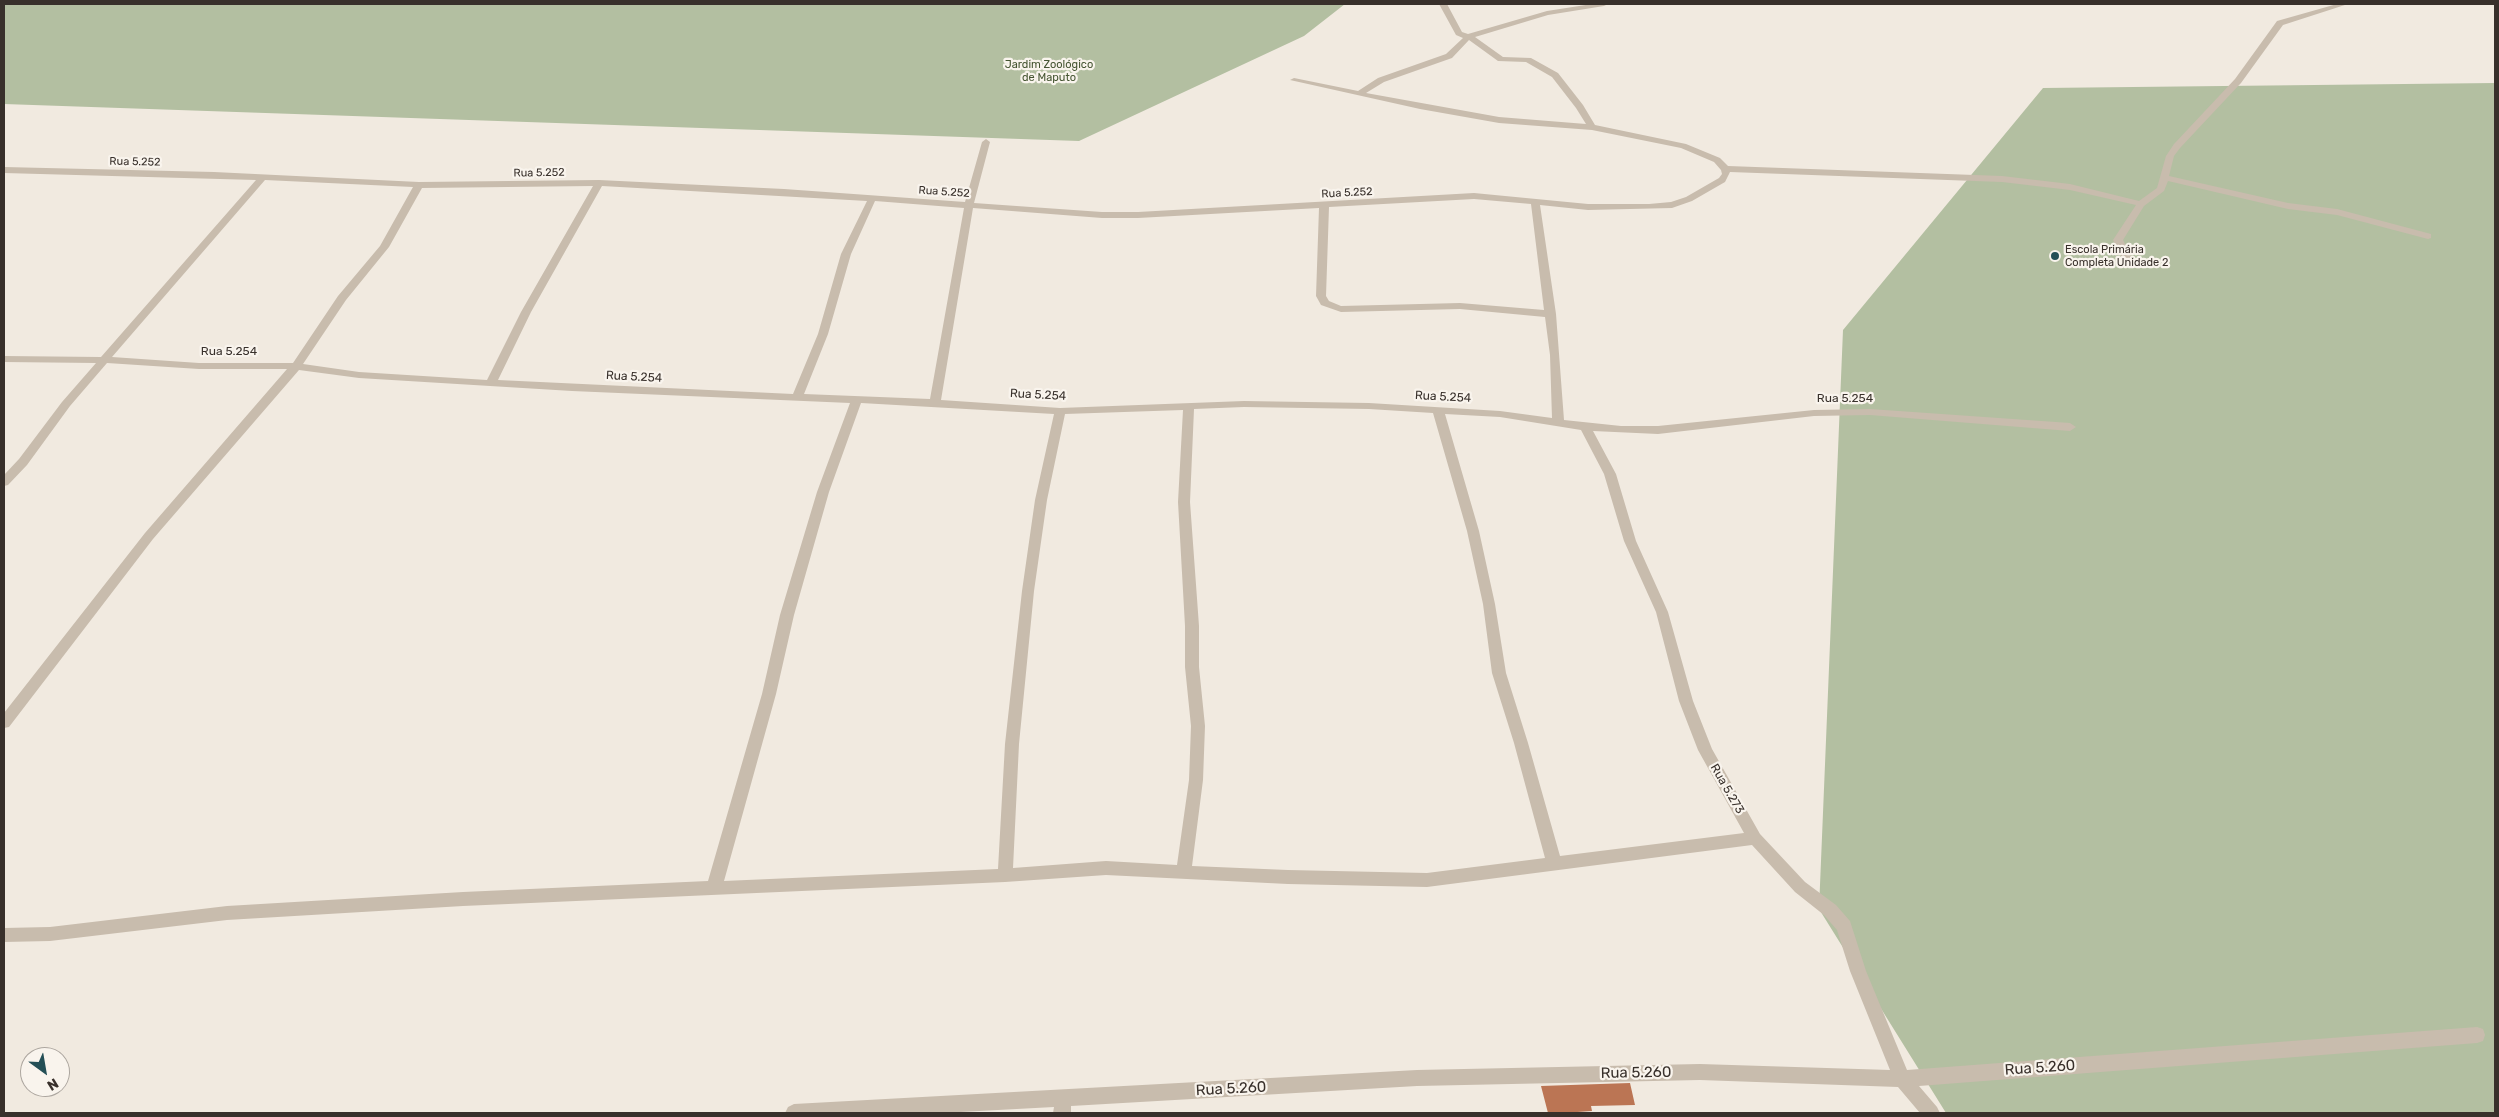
<!DOCTYPE html>
<meta charset="utf-8">
<style>
body{margin:0}
#map{position:relative;width:2499px;height:1117px;overflow:hidden;background:#f1eae0;font-family:Rubik,sans-serif}
canvas{display:block}
.frame{position:absolute;inset:0;border:5px solid #38302b;pointer-events:none}
.north{position:absolute;left:20px;top:1047px;width:50px;height:50px;box-sizing:border-box;background:#f9f4ed;border:1px solid #aca69f;border-radius:50%;rotate:148deg;font-size:14px;font-weight:700;line-height:20px;text-align:center;color:#38302b}
.north::after{content:'';display:block;margin:auto;width:18px;height:22px;background:#244f56;clip-path:polygon(50% 0,100% 100%,50% 72%,0 100%)}
</style>
<div id="map">
<canvas width="2499" height="1117"></canvas>
<div class="frame"></div>
<div class="north">N</div>
</div>
<script>
const c = document.querySelector('canvas').getContext('2d');
c.lineJoin = 'round';
function paint(path, color) { c.fillStyle = color; c.fill(path, 'evenodd'); }
const toPath = rows => new Path2D(rows.map(r => 'M' + r).join(''));
function trace(path, color, width, dash) { c.strokeStyle = color; c.lineWidth = width; c.lineCap = dash ? 'butt' : 'round'; c.setLineDash(dash || []); c.stroke(path); }
function drawText(font, color, halo, rows, align = 'center') {
  c.font = font + ' Rubik,sans-serif'; c.lineWidth = 4.5; c.setLineDash([]); c.textBaseline = 'middle'; c.strokeStyle = halo; c.fillStyle = color; for (const [text, x, y, turn = 0] of rows) {
    c.save(); c.translate(x, y); c.rotate((+turn || 0) * Math.PI / 180); c.textAlign = isNaN(turn) ? turn : align; if (halo) c.strokeText(text, 0, 0); c.fillText(text, 0, 0); c.restore();
  }
}
paint(toPath([
 [4,4,1345,4,1304,36,1079,141,4,104],
 [2495,83,2495,1113,1946,1113,1819,909,1843,330,2043,88]
]), '#b3bfa1');
paint(toPath([
 [1630,1083,1635,1105,1591,1106,1592,1111,1563,1113,1548,1113,1541,1086]
]), '#bb7554');
paint(toPath([
 [1439,4,1447,4,1462,32,1468,34,1547,11,1592,4,1608,4,1604,6,1548,15,1475,37,1503,57,1531,58,1558,73,1583,105,1595,125,1686,144,1720,158,1728,166,2002,176,2070,184,2139,201,2157,188,2166,156,2174,144,2235,79,2277,21,2337,4,2348,4,2283,25,2241,83,2180,148,2174,156,2169,176,2288,203,2337,209,2431,234,2431,238,2428,239,2337,215,2288,209,2168,181,2164,191,2144,206,2123,240,2134,262,2129,265,2124,262,2113,240,2136,205,2070,190,2002,182,1730,172,1725,182,1692,201,1672,208,1588,210,1540,205,1556,314,1564,420,1621,426,1658,426,1814,410,1870,409,2070,423,2076,427,2070,431,1870,415,1814,416,1658,434,1593,431,1616,474,1636,541,1668,612,1693,701,1712,749,1760,834,1805,882,1836,905,1850,921,1866,971,1907,1070,2477,1027,2483,1029,2485,1035,2483,1041,2477,1043,1919,1086,1937,1107,1940,1113,1920,1113,1898,1087,1700,1080,1417,1086,1071,1106,1071,1113,1053,1113,1054,1107,942,1113,785,1113,788,1107,794,1104,1417,1070,1700,1064,1890,1070,1850,971,1837,930,1824,915,1795,892,1752,845,1427,887,1288,884,1106,875,1005,882,463,906,227,920,50,941,4,942,4,928,50,927,227,906,463,892,708,881,762,694,780,615,817,492,850,403,572,391,359,378,299,370,153,539,9,727,4,728,4,713,145,533,287,369,199,369,107,363,70,406,27,465,8,485,4,486,4,475,19,459,62,402,96,363,4,362,4,356,101,357,256,180,4,173,4,167,214,172,419,182,599,180,784,189,965,202,982,142,986,139,990,142,974,203,1102,212,1138,212,1474,193,1588,204,1649,204,1671,202,1686,197,1719,178,1722,174,1721,170,1714,162,1681,148,1592,130,1499,123,1420,109,1290,80,1294,78,1358,91,1378,78,1446,54,1463,38,1456,35,1439,4],
 [1469,40,1498,61,1526,62,1552,77,1576,108,1586,124,1499,117,1366,93,1384,82,1452,58,1469,40],
 [265,180,413,187,380,246,338,296,293,363,199,363,112,357,265,180],
 [593,186,521,312,487,380,359,372,303,364,346,300,389,247,422,188,593,186],
 [602,186,867,201,841,254,818,334,793,394,498,380,531,312,602,186],
 [1474,199,1531,204,1544,310,1460,303,1341,306,1329,301,1326,296,1329,207,1474,199],
 [875,201,964,208,930,399,804,394,828,334,851,254,875,201],
 [973,208,1102,218,1138,218,1319,208,1316,296,1321,305,1341,312,1460,309,1545,317,1550,355,1552,418,1500,411,1369,403,1244,401,1060,408,941,400,973,208],
 [861,403,1054,414,1035,500,1022,591,1005,744,998,869,724,881,776,694,794,615,829,492,861,403],
 [1244,407,1369,409,1433,413,1467,531,1483,604,1492,673,1514,743,1545,858,1427,873,1288,870,1192,866,1203,780,1205,726,1199,667,1199,626,1190,502,1194,409,1244,407],
 [1183,410,1178,502,1185,626,1185,667,1191,726,1189,780,1177,865,1106,861,1013,868,1019,744,1034,591,1047,500,1065,414,1183,410],
 [1445,414,1500,417,1581,430,1604,474,1624,541,1656,612,1679,701,1698,750,1744,833,1560,856,1528,743,1506,673,1495,604,1479,531,1445,414]
]), '#c8bcad');
for (const [x, y, r, color] of [
 [2055,256,5,"#244f56"]
]) { const dot = new Path2D(); dot.arc(x, y, r, 0, 2 * Math.PI); c.fillStyle = color; c.fill(dot); trace(dot, '#f9f4ed', 2); }
drawText('11px', '#445431', '#f9f4ed', [
 ["Jardim Zoológico",1049,65],
 ["de Maputo",1049,78]
]);
drawText('11px', '#38302b', '#f9f4ed', [
 ["Rua 5.252",135,162,1],
 ["Rua 5.252",539,173,-1],
 ["Rua 5.252",944,192,4],
 ["Rua 5.252",1347,193,-3]
]);
drawText('11px', '#38302b', '#f9f4ed', [
 ["Escola Primária",2065,250],
 ["Completa Unidade 2",2065,263]
], 'left');
drawText('12px', '#38302b', '#f9f4ed', [
 ["Rua 5.254",229,352],
 ["Rua 5.254",634,377,3],
 ["Rua 5.254",1038,395,3],
 ["Rua 5.254",1443,397,3],
 ["Rua 5.254",1845,399],
 ["Rua 5.273",1727,789,60]
]);
drawText('15px', '#38302b', '#f9f4ed', [
 ["Rua 5.260",2040,1068,-4],
 ["Rua 5.260",1636,1073,-1],
 ["Rua 5.260",1231,1089,-3]
]);
</script>
